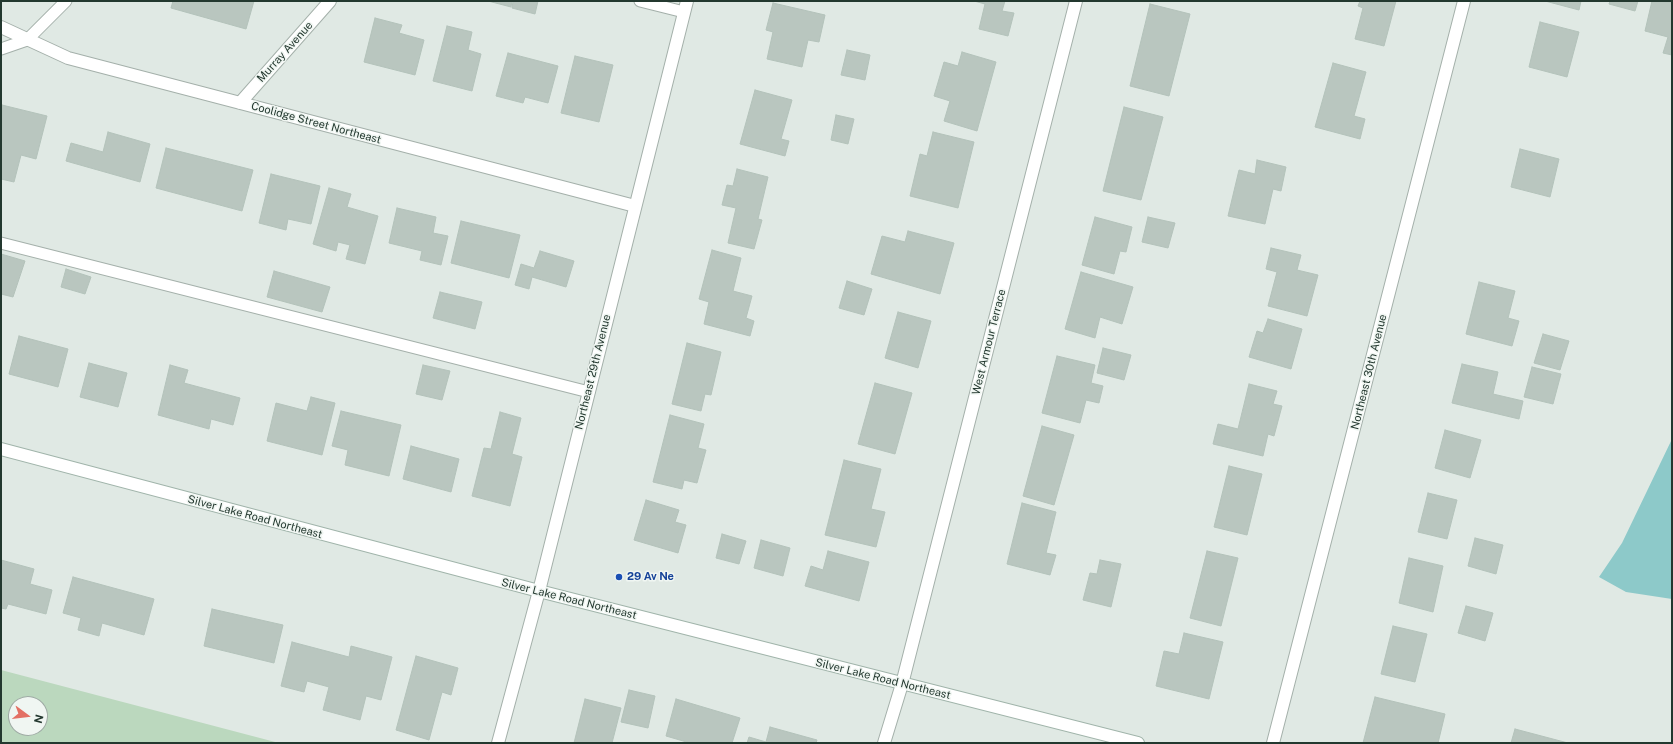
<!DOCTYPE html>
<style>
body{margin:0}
#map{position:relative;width:1673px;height:744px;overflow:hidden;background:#e0e9e4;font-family:"Public Sans",sans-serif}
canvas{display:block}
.frame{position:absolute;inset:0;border:2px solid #23382f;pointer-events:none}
.north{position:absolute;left:8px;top:696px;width:40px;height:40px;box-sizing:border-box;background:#f0f6f2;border:1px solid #9eaaa4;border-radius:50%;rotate:105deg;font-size:11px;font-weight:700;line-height:16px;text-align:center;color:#23382f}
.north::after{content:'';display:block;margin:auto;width:14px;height:18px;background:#e37064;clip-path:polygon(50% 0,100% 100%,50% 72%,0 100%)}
</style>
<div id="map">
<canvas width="1673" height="744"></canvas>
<div class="frame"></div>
<div class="north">N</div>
</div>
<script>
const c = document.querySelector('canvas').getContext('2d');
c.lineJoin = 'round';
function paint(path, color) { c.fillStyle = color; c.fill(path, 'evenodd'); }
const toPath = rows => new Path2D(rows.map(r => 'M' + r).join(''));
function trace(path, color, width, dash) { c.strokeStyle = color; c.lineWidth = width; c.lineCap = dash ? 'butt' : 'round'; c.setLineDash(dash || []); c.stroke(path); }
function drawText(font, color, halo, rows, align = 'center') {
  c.font = font + ' "Public Sans",sans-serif'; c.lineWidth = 3; c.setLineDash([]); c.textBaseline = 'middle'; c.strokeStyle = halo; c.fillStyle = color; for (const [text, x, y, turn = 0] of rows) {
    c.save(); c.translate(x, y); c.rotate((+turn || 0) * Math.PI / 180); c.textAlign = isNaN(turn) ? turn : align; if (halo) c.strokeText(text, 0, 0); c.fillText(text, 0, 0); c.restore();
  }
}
paint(toPath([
 [1,670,279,743,1,743],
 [16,704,40,704,40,728,16,728]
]), '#bbd8be');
paint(toPath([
 [1672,439,1672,599,1626,592,1599,577,1622,543]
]), '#8dc9c9');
const building = toPath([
 [173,1,254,1,246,29,171,8,173,1],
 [488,1,512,1,511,7,488,1],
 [513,1,538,1,535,14,512,8,513,1],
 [974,1,1005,1,1002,11,1014,13,1008,36,979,29,985,4,974,1],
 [1360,1,1396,1,1384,46,1355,39,1363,8,1358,6,1360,1],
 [1545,1,1581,1,1579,10,1545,1],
 [1610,1,1638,1,1635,11,1609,4,1610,1],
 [1652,1,1672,2,1672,55,1663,53,1668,37,1645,31,1652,1],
 [773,3,825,15,819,42,808,40,802,67,767,59,773,32,766,30,773,3],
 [1150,4,1190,14,1169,96,1130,86,1150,4],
 [375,18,402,25,399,33,424,40,415,75,364,62,375,18],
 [1540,22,1579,32,1567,77,1529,67,1540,22],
 [447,26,472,32,468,50,481,54,472,91,433,81,447,26],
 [847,50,870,55,865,80,841,75,847,50],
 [962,52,996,62,977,131,944,121,950,101,934,96,944,62,958,66,962,52],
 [508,53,558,66,548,103,525,97,523,103,496,96,508,53],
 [575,56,613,65,599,122,561,113,575,56],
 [1333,63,1366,72,1354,116,1365,119,1360,139,1315,127,1333,63],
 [755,90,792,100,781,139,789,141,785,156,740,144,755,90],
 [2,105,47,116,36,159,21,155,14,182,1,179,2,105],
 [1124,107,1163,117,1141,200,1103,191,1124,107],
 [836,115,854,119,848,144,831,140,836,115],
 [108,132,150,144,140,182,66,161,71,143,103,152,108,132],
 [933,132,974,142,958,208,910,196,920,154,927,156,933,132],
 [166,148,253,170,242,211,156,188,166,148],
 [1520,149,1559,159,1550,197,1511,187,1520,149],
 [1257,160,1286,167,1281,191,1273,189,1265,224,1228,216,1239,170,1255,174,1257,160],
 [737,169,768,177,758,219,762,220,754,249,728,243,736,208,722,205,727,185,733,186,737,169],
 [271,174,320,186,311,224,288,219,286,230,259,223,271,174],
 [329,188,351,194,347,207,378,216,365,264,346,259,350,245,338,242,336,251,313,244,329,188],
 [397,208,436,217,433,233,448,236,441,265,420,260,422,251,389,243,397,208],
 [1095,217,1132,227,1126,252,1120,251,1114,274,1082,265,1095,217],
 [1148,217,1175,223,1168,248,1142,242,1148,217],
 [461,221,520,235,509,278,451,263,461,221],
 [908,231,954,243,940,294,871,274,882,236,905,242,908,231],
 [1271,248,1301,255,1297,270,1318,275,1307,316,1268,306,1277,272,1266,269,1271,248],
 [712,250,741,258,733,291,752,296,746,318,754,321,750,336,704,324,709,302,699,299,712,250],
 [540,251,574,261,566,287,532,277,529,289,515,285,521,264,534,268,540,251],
 [1,254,25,261,13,297,1,294,1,254],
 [66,269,91,277,85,294,61,287,66,269],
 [274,271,330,287,322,312,267,297,274,271],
 [1081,272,1133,287,1122,324,1100,317,1095,338,1065,329,1081,272],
 [847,281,872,289,864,315,839,308,847,281],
 [1479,282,1515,291,1508,318,1519,321,1512,346,1466,334,1479,282],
 [440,292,482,302,475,329,433,318,440,292],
 [898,312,931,321,918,368,885,358,898,312],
 [1268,319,1302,329,1291,369,1249,357,1257,331,1263,333,1268,319],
 [1543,334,1569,341,1560,370,1534,363,1543,334],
 [19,336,68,349,58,387,9,374,19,336],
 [687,343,721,352,711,395,705,394,701,411,672,404,687,343],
 [1103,348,1131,355,1124,380,1097,373,1103,348],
 [1057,356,1095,365,1091,383,1103,386,1099,403,1086,400,1080,423,1042,413,1057,356],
 [89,363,127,373,118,407,80,397,89,363],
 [1462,364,1498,372,1493,394,1523,401,1519,419,1452,403,1462,364],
 [170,365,188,370,184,383,240,398,233,425,211,419,209,429,158,415,170,365],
 [423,365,450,371,442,400,416,394,423,365],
 [1532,367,1561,374,1553,404,1524,397,1532,367],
 [875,383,912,393,895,454,858,444,875,383],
 [1249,384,1277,391,1273,404,1282,406,1274,436,1268,434,1263,456,1213,444,1218,424,1238,429,1249,384],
 [311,397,335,403,322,455,267,441,276,403,307,411,311,397],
 [341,411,401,425,389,476,345,465,348,450,332,446,341,411],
 [500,412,521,418,512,454,522,457,510,506,472,496,484,448,491,449,500,412],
 [670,415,704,424,698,448,706,450,697,483,684,480,682,489,653,482,670,415],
 [1042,426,1074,435,1054,505,1023,496,1042,426],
 [1445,430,1481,440,1470,478,1435,468,1445,430],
 [411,446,459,459,451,492,403,479,411,446],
 [844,460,881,469,871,509,885,512,876,547,825,535,844,460],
 [1229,466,1262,474,1247,535,1214,527,1229,466],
 [1428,493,1457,500,1447,539,1418,532,1428,493],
 [646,500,679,510,675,522,686,525,678,553,634,540,646,500],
 [1022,503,1056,512,1046,553,1056,555,1050,575,1007,564,1022,503],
 [722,534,746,541,739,564,716,558,722,534],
 [1475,538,1503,545,1496,574,1468,566,1475,538],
 [761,540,790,548,783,576,754,568,761,540],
 [828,551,869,562,859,601,805,586,811,566,823,570,828,551],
 [1207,551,1238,558,1221,626,1190,618,1207,551],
 [1409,558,1443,566,1433,612,1399,603,1409,558],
 [1,560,34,569,30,584,52,590,46,614,8,604,6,609,1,608,1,560],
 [1100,560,1121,564,1111,607,1083,600,1090,573,1097,574,1100,560],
 [73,577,154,599,144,635,102,623,99,636,78,630,81,618,63,613,73,577],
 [1466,606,1493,613,1485,641,1458,633,1466,606],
 [212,609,283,625,274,663,204,646,212,609],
 [1393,626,1427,634,1415,682,1381,674,1393,626],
 [1184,633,1223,642,1209,699,1156,686,1164,651,1179,654,1184,633],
 [292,642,349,657,351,646,392,657,381,700,366,696,360,720,323,710,329,687,307,681,304,692,281,686,292,642],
 [416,656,458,668,451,695,442,692,429,740,396,730,416,656],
 [629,690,655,696,648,728,621,722,629,690],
 [1375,697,1445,714,1438,743,1363,743,1375,697],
 [585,699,621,708,612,743,574,743,585,699],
 [676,699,740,718,732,743,690,743,666,736,676,699],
 [770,727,817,740,816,743,747,743,749,737,766,742,770,727],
 [1515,729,1568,743,1511,743,1515,729]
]);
paint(building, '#b9c6bf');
trace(building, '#b3c2ba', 1);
const service = toPath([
 [640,1,684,12],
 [1,49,27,40,66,1],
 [1,243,589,392]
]);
const minor = toPath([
 [1,27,68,58,635,206],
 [240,103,330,1],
 [884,743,902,684,1076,1],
 [1273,743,1464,1]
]);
const tertiary = toPath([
 [498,743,539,591,687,1]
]);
const secondary = toPath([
 [1,449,539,591,1138,743]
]);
trace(service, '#a4b0aa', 13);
trace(minor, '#a4b0aa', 14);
trace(tertiary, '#a4b0aa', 14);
trace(secondary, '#a0b4aa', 14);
trace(service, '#fff', 11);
trace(minor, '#fff', 12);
trace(tertiary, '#fff', 12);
trace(secondary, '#fff', 12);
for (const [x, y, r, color] of [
 [619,577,4,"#1a4fb4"]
]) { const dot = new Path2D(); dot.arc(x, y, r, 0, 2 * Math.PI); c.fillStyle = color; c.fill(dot); trace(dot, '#f0f6f2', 1.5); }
drawText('11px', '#23382f', '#f0f6f2', [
 ["Murray Avenue",285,52,-48],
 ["Coolidge Street Northeast",316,123,15],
 ["West Armour Terrace",989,342,-76],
 ["Northeast 29th Avenue",593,372,-76],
 ["Northeast 30th Avenue",1369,372,-76],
 ["Silver Lake Road Northeast",255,517,15],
 ["Silver Lake Road Northeast",569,599,14],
 ["Silver Lake Road Northeast",883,679,14]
]);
drawText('bold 11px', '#164399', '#f0f6f2', [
 ["29 Av Ne",627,577]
], 'left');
</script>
